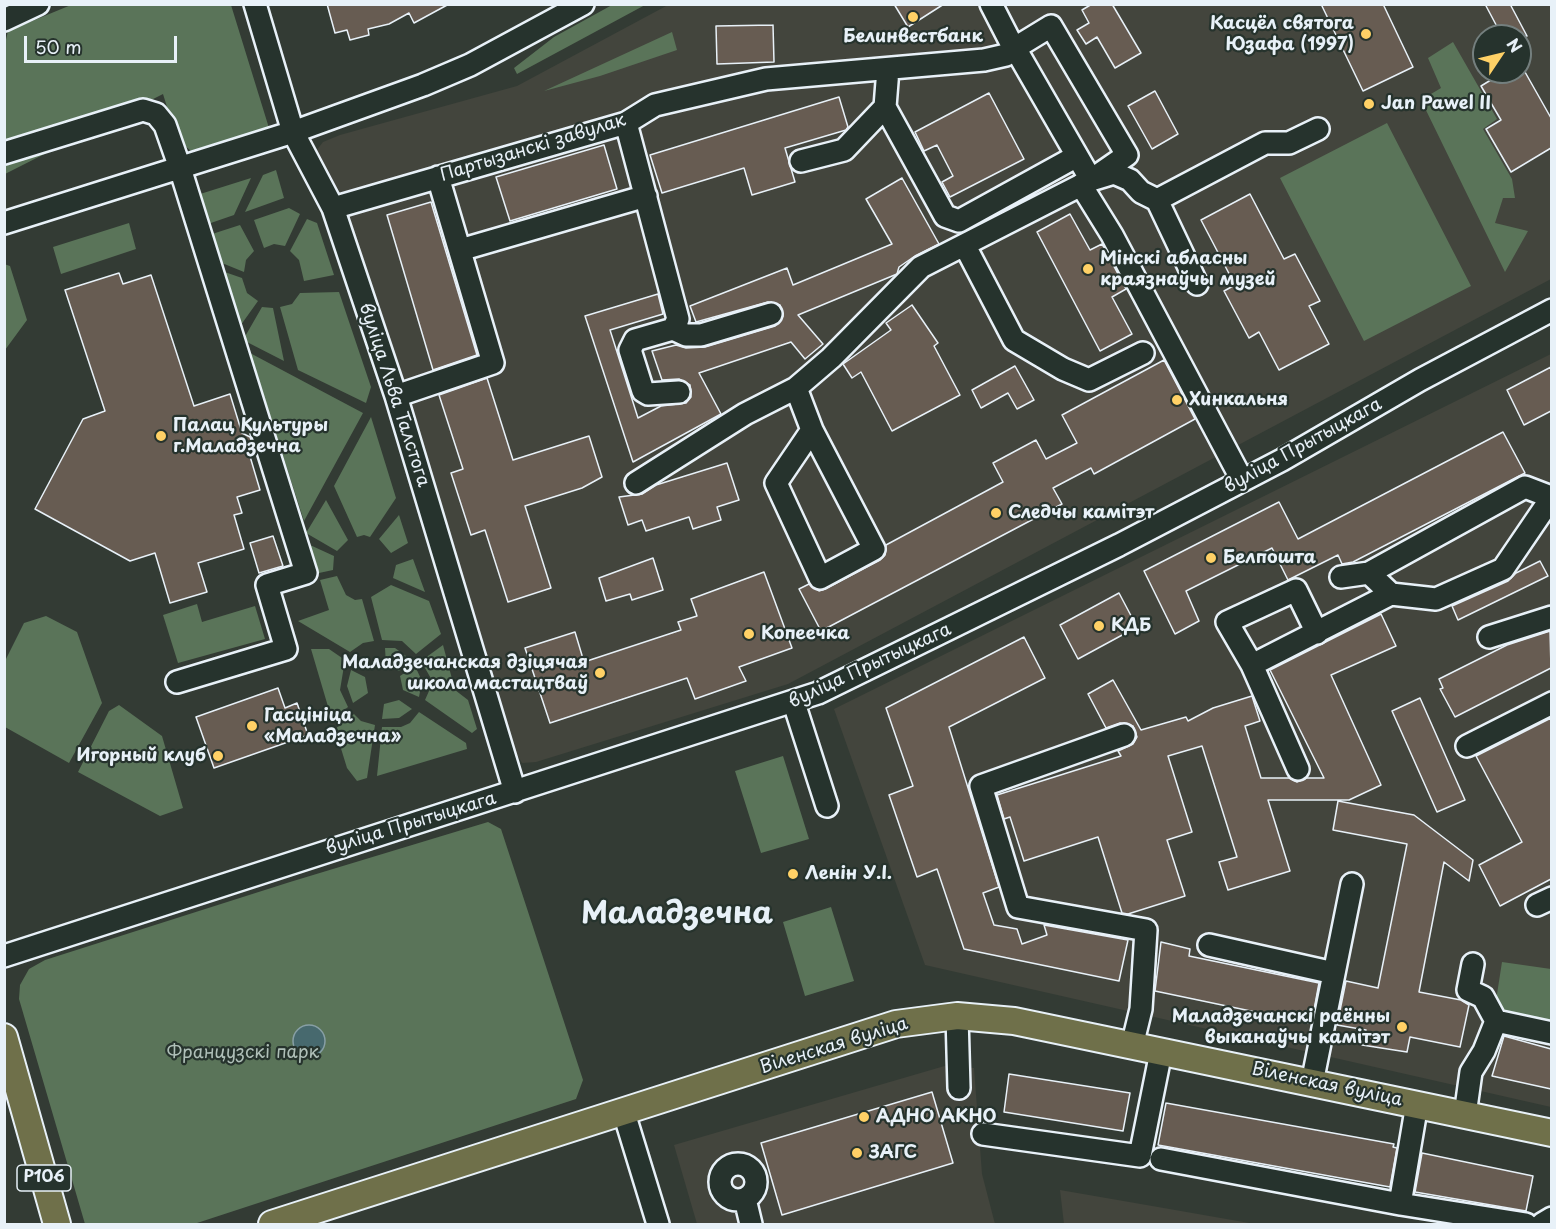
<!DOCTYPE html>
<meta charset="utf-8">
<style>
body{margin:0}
#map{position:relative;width:1556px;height:1229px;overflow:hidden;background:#333b34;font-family:"Playpen Sans",sans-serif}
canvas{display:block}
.frame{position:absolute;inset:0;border:6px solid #e8f1f8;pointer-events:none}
.north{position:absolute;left:1472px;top:24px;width:60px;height:60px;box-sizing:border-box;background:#26332d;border:2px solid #747f7e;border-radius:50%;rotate:55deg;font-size:16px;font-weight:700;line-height:24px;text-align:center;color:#e8f1f8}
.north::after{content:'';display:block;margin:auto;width:21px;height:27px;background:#ffd166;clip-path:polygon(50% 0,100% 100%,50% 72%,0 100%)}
.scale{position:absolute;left:24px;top:36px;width:153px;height:27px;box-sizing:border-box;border:3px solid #e8f1f8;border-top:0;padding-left:8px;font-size:18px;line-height:21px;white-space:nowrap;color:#e8f1f8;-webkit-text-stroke:4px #26332d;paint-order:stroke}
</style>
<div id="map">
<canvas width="1556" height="1229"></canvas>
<div class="frame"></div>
<div class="north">N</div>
<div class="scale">50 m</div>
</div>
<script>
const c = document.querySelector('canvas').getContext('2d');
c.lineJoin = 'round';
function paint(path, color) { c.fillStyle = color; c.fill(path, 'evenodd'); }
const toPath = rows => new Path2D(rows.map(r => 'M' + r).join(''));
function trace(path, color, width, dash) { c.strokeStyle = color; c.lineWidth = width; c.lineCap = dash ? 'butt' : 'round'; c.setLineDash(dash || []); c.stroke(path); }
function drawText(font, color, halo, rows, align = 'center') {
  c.font = font + ' "Playpen Sans",sans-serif'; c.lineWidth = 4.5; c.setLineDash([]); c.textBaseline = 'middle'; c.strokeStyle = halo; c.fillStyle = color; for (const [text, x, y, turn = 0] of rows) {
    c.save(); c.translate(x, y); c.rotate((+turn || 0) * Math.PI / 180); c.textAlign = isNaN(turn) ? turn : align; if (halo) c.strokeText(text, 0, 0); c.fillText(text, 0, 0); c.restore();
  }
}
paint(toPath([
 [668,5,1551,5,1551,279,788,684,536,762,522,763,515,751,351,228,336,198,318,173,316,151,323,142,340,135,517,86],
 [1484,36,1520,36,1520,72,1484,72],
 [1551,354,1551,1107,925,965,834,709],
 [948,1065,974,1068,982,1174,995,1224,697,1224,674,1145],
 [1060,1190,1158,1207,1255,1224,1064,1224]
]), '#43453d');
paint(toPath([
 [71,5,231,5,269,128,191,151,177,139,163,94,5,174,4,48,8,31],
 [612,5,645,5,517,74,514,68,554,37],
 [672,32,677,50,600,76,544,91],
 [1453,42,1497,119,1483,129,1512,179,1515,198,1503,198,1495,223,1528,231,1505,272,1421,100,1441,88,1428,58],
 [1387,123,1471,286,1364,341,1280,178],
 [276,170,284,198,245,212,263,175],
 [251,178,234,215,205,225,197,195],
 [289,208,300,214,285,246,274,244,264,248,254,220],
 [307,219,317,223,334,275,304,281,299,260,290,251],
 [129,223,136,249,61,274,53,247],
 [240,225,254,251,246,260,244,272,217,261,209,235],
 [4,264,10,266,27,320,5,350],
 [219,270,242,278,247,293,258,301,238,329],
 [339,292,371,387,366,403,298,370,280,307,292,304,300,293],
 [262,307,273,308,284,361,243,340],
 [250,353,363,413,304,521],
 [371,417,396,498,370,537,364,535,357,537,334,486],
 [326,500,348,540,337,551,306,533],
 [399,515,408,543,391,553,379,539],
 [310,545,334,556,333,570,319,573],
 [413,559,425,592,393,578,396,565],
 [337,576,346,595,355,600,362,599,374,641,363,643,350,652,298,621,329,610,320,580],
 [391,585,429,601,441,634,416,654,402,641,382,640,371,597],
 [197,604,202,622,255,606,265,639,178,663,163,615],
 [46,616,77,632,102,703,69,763,5,727,5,661,24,623],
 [443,645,455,690,468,700,477,729,472,733,425,700,433,682,421,661],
 [385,648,395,648,410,659,399,671,386,665],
 [311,649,329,649,345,660,340,690,348,707,332,720],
 [415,666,422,681,419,697,403,690,400,676],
 [351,670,365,677,368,693,353,703,347,686],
 [399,700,412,709,399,718,382,719,384,704],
 [119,705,162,736,183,808,160,816,78,772,109,711],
 [419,712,466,743,467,749,377,776,382,727,401,727,410,723],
 [354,714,361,721,375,725,367,778,357,781,347,768,335,729],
 [783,756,809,839,761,853,735,771],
 [488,822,501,829,583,1080,576,1099,194,1224,85,1224,19,999,20,985,29,969,45,960,290,882],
 [831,907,854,981,805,996,783,922],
 [1502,962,1551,969,1551,1024,1500,1015,1495,1007]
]), '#5a7459');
const water = toPath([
 '293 1041a16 16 0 1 1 32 0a16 16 0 1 1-32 0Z'
]);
paint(water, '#47696e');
trace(water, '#879fa5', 1.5);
const building = toPath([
 [327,4,449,4,414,23,409,13,389,24,368,29,369,35,350,40,347,30,335,33,327,4],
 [894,4,944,4,908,27,894,4],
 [1092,4,1112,4,1141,53,1115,68,1097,37,1086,44,1077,30,1089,23,1082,10,1092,4],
 [1321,4,1383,4,1413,67,1363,91,1321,4],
 [1485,4,1510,4,1527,36,1502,36,1485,4],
 [773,25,774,62,717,64,716,26,773,25],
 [1504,72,1525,72,1551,118,1551,148,1511,172,1486,129,1501,120,1481,86,1504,72],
 [1155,91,1178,134,1152,149,1128,106,1155,91],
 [989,93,1024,159,950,197,942,182,953,176,937,145,924,151,915,132,989,93],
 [839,97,848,127,846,130,785,148,795,182,752,195,744,168,662,193,650,155,839,97],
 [604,145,617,189,510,221,496,177,604,145],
 [902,178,939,244,915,256,899,267,897,274,798,315,823,344,805,359,791,342,699,373,721,414,633,462,585,316,658,294,663,314,610,330,638,418,661,406,686,403,691,397,690,385,679,379,662,380,652,351,676,345,686,348,705,347,775,326,783,316,780,305,768,302,696,322,690,306,787,268,793,285,892,244,866,199,902,178],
 [1250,194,1284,259,1295,254,1320,301,1309,306,1329,344,1279,370,1259,332,1249,338,1224,291,1235,285,1201,220,1250,194],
 [431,202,477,355,433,370,387,215,431,202],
 [1070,214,1090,250,1102,244,1126,289,1112,297,1132,334,1100,351,1037,232,1070,214],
 [119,273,123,284,151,275,194,406,230,394,242,433,250,437,253,445,249,453,260,490,237,497,242,513,234,515,244,549,198,563,207,592,170,603,155,553,130,561,35,509,83,419,105,411,65,290,119,273],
 [912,305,938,343,934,346,960,395,892,431,861,372,852,378,843,364,891,330,886,323,912,305],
 [1164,360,1195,419,1094,474,1091,468,1053,488,1062,504,821,631,799,589,809,584,819,591,825,589,880,560,885,555,886,545,1003,482,993,463,1036,440,1046,459,1077,443,1062,415,1164,360],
 [1015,366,1034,400,1017,409,1008,393,981,408,972,390,1015,366],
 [1551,367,1551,411,1524,425,1507,390,1551,367],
 [487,378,513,460,589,436,602,477,582,488,525,506,551,588,508,602,485,530,471,535,451,473,463,469,439,395,487,378],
 [1503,432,1525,473,1353,562,1342,564,1338,555,1288,580,1272,548,1186,591,1199,621,1175,634,1144,571,1279,502,1298,539,1503,432],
 [727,463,739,500,717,507,721,520,693,529,689,517,646,531,642,520,628,525,619,497,642,494,656,485,727,463],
 [273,536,283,566,259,573,250,543,273,536],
 [653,558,663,590,632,600,630,594,606,601,599,578,653,558],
 [1540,561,1548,576,1458,620,1452,606,1508,581,1516,573,1540,561],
 [764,572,792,648,739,667,746,681,695,699,687,678,550,723,525,648,575,632,584,662,681,630,678,622,697,616,691,599,764,572],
 [1119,593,1137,627,1078,659,1060,625,1119,593],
 [1381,614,1396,646,1331,675,1381,785,1349,800,1268,800,1290,871,1228,890,1219,862,1237,857,1202,746,1168,756,1192,832,1167,840,1185,896,1128,914,1122,913,1098,837,1024,861,1010,817,1004,819,997,795,1121,756,1118,751,1133,744,1137,737,1133,726,1120,723,1106,728,1088,694,1113,680,1141,730,1186,717,1188,721,1213,708,1252,696,1260,721,1245,726,1261,778,1289,778,1297,782,1306,778,1324,778,1270,670,1381,614],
 [1550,631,1551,668,1455,717,1440,689,1443,688,1439,679,1507,645,1550,631],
 [1024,637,1045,678,949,727,999,887,983,893,994,925,1017,929,1022,944,1047,935,1044,925,1128,940,1119,981,964,949,937,869,917,877,889,795,913,786,886,708,1024,637],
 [278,688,285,708,297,703,308,735,214,768,196,717,278,688],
 [1420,698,1465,800,1437,812,1392,711,1420,698],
 [1551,718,1551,879,1500,906,1479,865,1522,842,1476,756,1551,718],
 [1338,801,1414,815,1473,860,1469,881,1444,862,1419,992,1461,1000,1469,1005,1460,1047,1410,1037,1407,1052,1362,1045,1366,1030,1337,1025,1346,981,1378,988,1407,844,1333,830,1338,801],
 [1161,942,1190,949,1189,956,1319,983,1312,1021,1308,1023,1155,991,1161,942],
 [1504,1036,1551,1049,1551,1089,1492,1076,1504,1036],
 [1009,1074,1130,1093,1123,1131,1004,1112,1009,1074],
 [932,1092,953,1163,782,1215,761,1143,932,1092],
 [1166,1103,1394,1144,1393,1147,1397,1148,1390,1187,1158,1145,1166,1103],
 [1422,1153,1533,1176,1526,1211,1415,1192,1422,1153]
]);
paint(building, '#675c52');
trace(building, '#e8f1f8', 1.5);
const minor = toPath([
 [255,4,293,132,333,208,396,396,515,792],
 [4,20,38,4],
 [885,107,945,216,959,221,1077,156],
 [626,123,678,319,673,329,635,340,630,350,643,391,648,394,679,392],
 [4,153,143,110,156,114,165,125,180,168,306,573,267,585,286,649,177,682],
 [801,161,844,150,885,107,888,69],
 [1081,185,1112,235,1242,480],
 [1157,200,1197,284],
 [333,208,626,123,655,105,766,79,984,60,1006,55,1015,48,1051,26,1127,155,1091,180,1015,48,1010,41,991,4],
 [4,223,293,132,423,85,470,65,583,4],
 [965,246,1014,340,1063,369,1089,380,1143,353],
 [460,250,646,196],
 [673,329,686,335,701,335,771,314],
 [396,396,493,363,438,177],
 [812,430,776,483,820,578,874,549,812,430,796,388,831,358,921,267,1091,180,1114,173,1130,180,1141,192,1157,200,1265,143,1289,143,1318,129],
 [636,483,745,414,796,388],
 [1369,573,1391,594,1436,599,1503,569,1552,497],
 [1341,577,1369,573,1525,487,1551,497],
 [1489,637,1552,617],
 [1252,665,1227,622,1296,590,1317,633],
 [794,703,827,806],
 [1124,735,981,786,1018,907,1146,930,1141,1009,1132,1046],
 [1467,746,1552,703],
 [1298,769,1252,665,1391,594],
 [1537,905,1552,898],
 [1209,945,1334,973],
 [4,956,818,693,1119,545,1282,460,1420,380,1552,310],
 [1473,964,1468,990,1483,997,1496,1021],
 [957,1016,959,1088],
 [1312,1083,1352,884],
 [624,1113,658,1224],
 [1465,1115,1471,1072,1484,1051,1496,1021,1552,1033],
 [983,1134,1140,1156,1161,1052],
 [1161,1159,1400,1204,1417,1104],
 '720 1182a18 18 0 1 1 36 0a18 18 0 1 1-36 0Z',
 [745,1199,751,1224],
 [1400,1204,1526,1224],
 [1542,1224,1552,1218]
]);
const major = toPath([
 [4,1037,57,1224],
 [272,1224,896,1024,957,1016,1014,1021,1552,1133]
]);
trace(minor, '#e8f1f8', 26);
trace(major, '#e8f1f8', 30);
trace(minor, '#26332d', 21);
trace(major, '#6f704a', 26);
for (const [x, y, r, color] of [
 [913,17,6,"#ffd166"],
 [1366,34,6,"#ffd166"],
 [1369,104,6,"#ffd166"],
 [1088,269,6,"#ffd166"],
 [1177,400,6,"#ffd166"],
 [161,436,6,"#ffd166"],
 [996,513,6,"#ffd166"],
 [1211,558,6,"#ffd166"],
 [1099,626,6,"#ffd166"],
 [749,634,6,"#ffd166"],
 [600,673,6,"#ffd166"],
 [252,726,6,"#ffd166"],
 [218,756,6,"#ffd166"],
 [793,874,6,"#ffd166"],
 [1402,1027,6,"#ffd166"],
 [864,1117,6,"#ffd166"],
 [857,1153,6,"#ffd166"]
]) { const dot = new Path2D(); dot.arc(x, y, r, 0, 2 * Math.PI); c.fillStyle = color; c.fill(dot); trace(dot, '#26332d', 2); }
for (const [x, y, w] of [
 [44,1178,54]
]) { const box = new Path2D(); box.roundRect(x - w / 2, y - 13, w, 26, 4.5); c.fillStyle = '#26332d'; c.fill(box); trace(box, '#e8f1f8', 1.5); }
drawText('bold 16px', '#e8f1f8', null, [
 ["Р106",44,1178]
]);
drawText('bold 18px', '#e8f1f8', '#26332d', [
 ["Касцёл святога",1354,24,"right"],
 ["Юзафа (1997)",1354,45,"right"],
 ["Белинвестбанк",913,37,"center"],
 ["Jan Pawel II",1381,104],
 ["Мінскі абласны",1100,259],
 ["краязнаўчы музей",1100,280],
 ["Хинкальня",1189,400],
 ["Палац Культуры",173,426],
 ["г.Маладзечна",173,447],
 ["Следчы камітэт",1008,513],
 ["Белпошта",1223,558],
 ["КДБ",1111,626],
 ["Копеечка",761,634],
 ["Маладзечанская дзіцячая",588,663,"right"],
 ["школа мастацтваў",588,684,"right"],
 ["Гасцініца",264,716],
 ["«Маладзечна»",264,737],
 ["Игорный клуб",206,756,"right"],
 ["Ленін У.І.",805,874],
 ["Маладзечанскі раённы",1390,1017,"right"],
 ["выканаўчы камітэт",1390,1038,"right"],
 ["АДНО АКНО",876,1117],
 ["ЗАГС",869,1153]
], 'left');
drawText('18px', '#e8f1f8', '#26332d', [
 ["Партызанскі завулак",533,148,-17],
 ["вуліца Льва Талстога",394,395,72],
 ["вуліца Прытыцкага",1303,446,-29],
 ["вуліца Прытыцкага",870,666,-25],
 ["вуліца Прытыцкага",411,824,-17],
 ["Віленская вуліца",834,1046,-17],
 ["Віленская вуліца",1327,1085,12]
]);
drawText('18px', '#afbfb8', '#26332d', [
 ["Французскі парк",243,1053]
]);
drawText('bold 30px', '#e8f1f8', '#26332d', [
 ["Маладзечна",677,915]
]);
</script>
